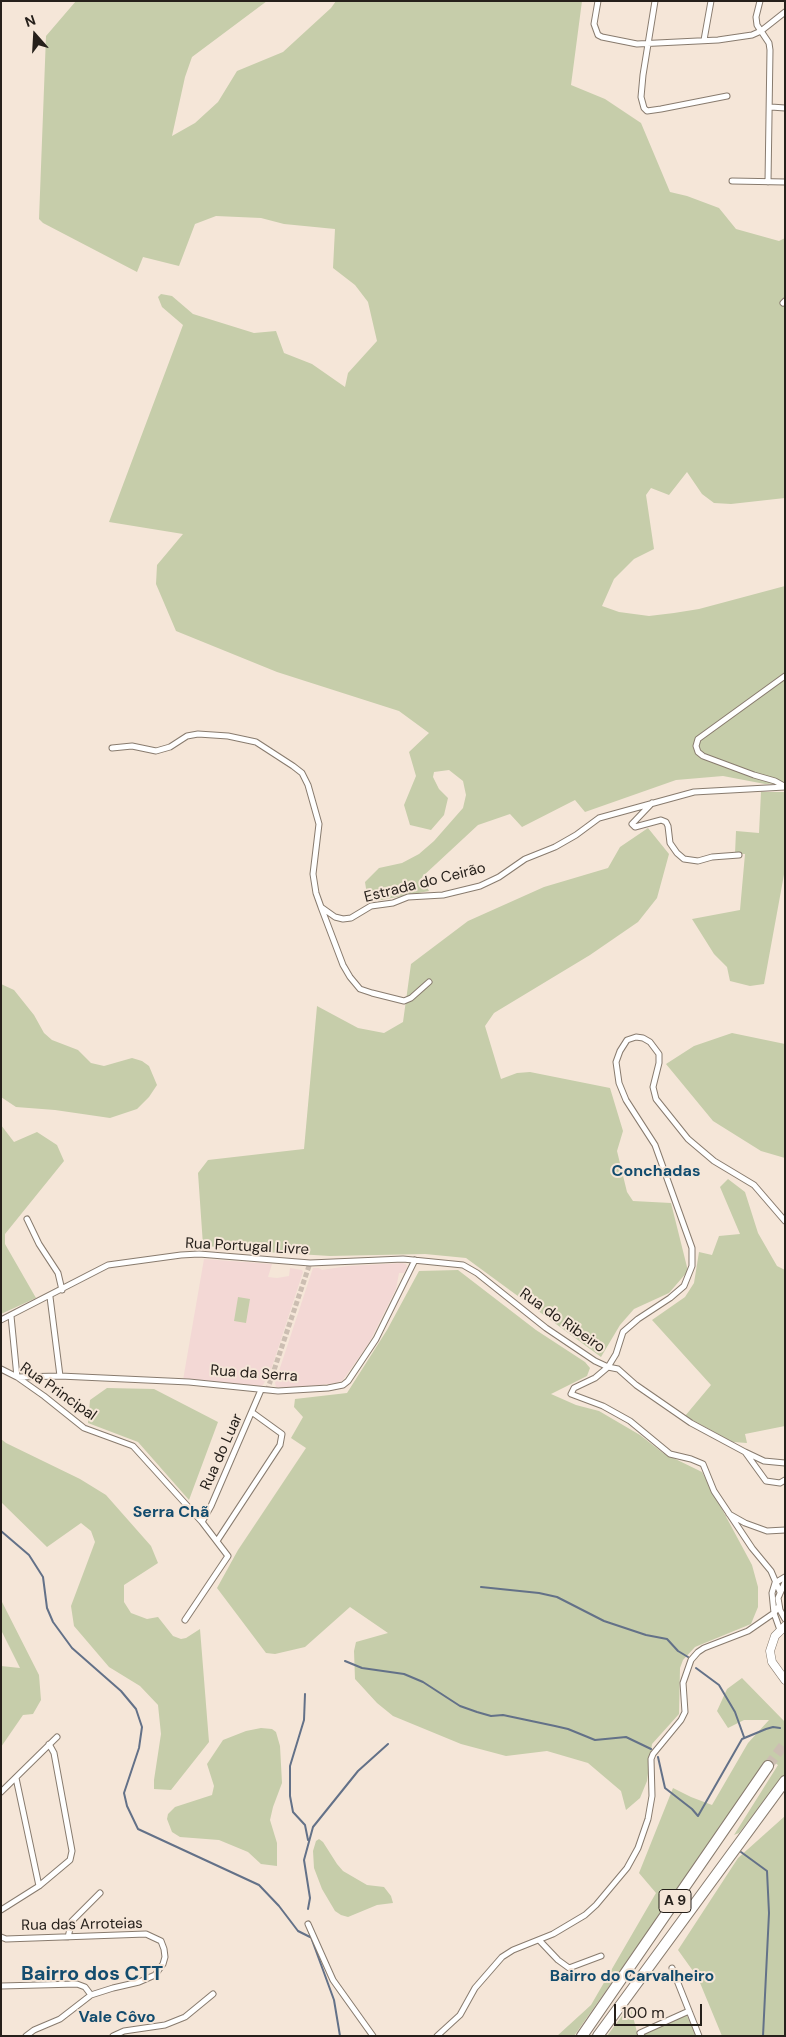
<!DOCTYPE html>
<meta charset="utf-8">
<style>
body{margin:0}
#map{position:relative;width:786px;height:2037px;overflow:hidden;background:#f5e6d8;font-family:"DM Sans",sans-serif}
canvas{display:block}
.frame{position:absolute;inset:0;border:2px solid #26201b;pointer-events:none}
.north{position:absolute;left:10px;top:10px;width:50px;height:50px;-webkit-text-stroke:4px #f5e6d8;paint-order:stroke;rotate:341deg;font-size:14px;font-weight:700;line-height:20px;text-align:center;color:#26201b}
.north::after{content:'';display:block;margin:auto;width:18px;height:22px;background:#26201b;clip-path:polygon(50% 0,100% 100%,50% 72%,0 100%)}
.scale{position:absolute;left:614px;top:2004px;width:88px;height:22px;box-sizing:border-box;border:2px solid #26201b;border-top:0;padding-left:6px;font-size:15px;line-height:18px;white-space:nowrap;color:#26201b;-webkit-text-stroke:4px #f5e6d8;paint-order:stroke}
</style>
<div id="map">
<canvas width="786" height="2037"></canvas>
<div class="frame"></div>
<div class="north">N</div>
<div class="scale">100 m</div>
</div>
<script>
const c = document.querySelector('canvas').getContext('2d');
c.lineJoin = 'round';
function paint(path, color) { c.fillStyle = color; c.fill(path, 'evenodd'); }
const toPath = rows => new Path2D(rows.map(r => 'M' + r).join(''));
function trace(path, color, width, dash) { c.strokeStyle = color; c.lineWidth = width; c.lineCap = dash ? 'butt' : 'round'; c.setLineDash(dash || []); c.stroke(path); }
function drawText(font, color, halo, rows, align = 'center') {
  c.font = font + ' "DM Sans",sans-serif'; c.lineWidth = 4; c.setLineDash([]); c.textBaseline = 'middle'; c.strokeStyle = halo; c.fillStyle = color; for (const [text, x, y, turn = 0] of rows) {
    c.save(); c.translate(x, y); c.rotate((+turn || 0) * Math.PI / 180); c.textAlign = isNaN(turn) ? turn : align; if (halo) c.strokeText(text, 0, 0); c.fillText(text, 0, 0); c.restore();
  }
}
paint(toPath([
 [204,1259,272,1264,268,1277,277,1278,289,1276,290,1268,302,1270,303,1272,271,1370,263,1385,259,1387,183,1380],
 [402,1263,406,1264,407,1267,404,1273,399,1273,396,1289,369,1343,343,1380,336,1383,295,1388,276,1387,275,1383,313,1268,319,1268,322,1270,348,1266]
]), '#f3d8d5');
paint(toPath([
 [76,1,267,1,192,57,185,77,172,136,195,123,218,102,237,71,283,52,331,8,336,1,582,1,571,85,605,99,641,123,670,192,687,196,719,208,736,229,779,241,785,238,785,498,731,504,714,503,702,494,687,472,669,495,651,488,646,495,654,549,634,559,614,579,602,606,619,612,649,616,674,613,699,609,785,586,785,783,765,784,723,776,676,780,585,812,575,800,522,827,510,814,478,825,422,877,429,891,376,901,367,895,365,882,379,868,402,863,419,854,434,841,463,808,466,795,463,781,449,770,434,772,433,777,439,789,448,798,444,815,431,830,410,825,404,805,416,776,409,752,429,733,399,711,277,672,176,631,156,584,157,565,183,534,109,522,183,325,162,307,158,297,161,294,172,296,193,314,254,333,276,331,284,353,312,364,345,387,348,373,377,341,368,302,355,285,333,268,335,229,284,224,261,218,216,216,195,224,179,266,143,257,137,272,43,223,39,219,46,36],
 [761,792,785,792,785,869,764,984,750,986,730,981,727,967,714,954,692,919,740,910,745,854,735,854,736,831,759,833],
 [648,828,669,854,657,898,638,922,590,955,494,1013,485,1026,501,1079,517,1073,530,1072,610,1088,623,1131,617,1151,627,1192,633,1201,671,1203,688,1271,669,1293,634,1309,620,1325,601,1357,466,1258,425,1254,330,1256,233,1250,203,1245,198,1173,208,1160,304,1149,317,1006,358,1028,384,1033,403,1022,411,964,468,921,544,887,608,868,620,847],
 [1,984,14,990,34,1015,44,1033,52,1040,78,1050,91,1063,104,1066,132,1058,142,1061,149,1066,157,1085,149,1097,137,1109,110,1118,55,1110,16,1107,1,1097],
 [732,1033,785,1044,785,1158,761,1151,713,1121,666,1064,694,1046],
 [1,1125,14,1142,37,1132,57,1145,64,1161,5,1234,5,1244,36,1298,1,1314],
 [728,1179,745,1192,758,1233,777,1266,785,1270,785,1426,745,1434,747,1443,733,1442,685,1416,711,1385,652,1320,685,1297,694,1283,699,1252,712,1255,719,1236,740,1234,720,1187],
 [458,1270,536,1330,585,1362,590,1368,587,1376,551,1394,576,1405,599,1411,640,1435,663,1453,702,1472,752,1565,758,1587,758,1607,751,1624,695,1647,683,1660,680,1668,679,1714,652,1744,647,1781,640,1798,626,1810,621,1791,588,1763,547,1751,506,1756,461,1744,393,1716,377,1703,355,1679,354,1651,356,1642,388,1633,350,1607,305,1647,275,1654,266,1653,217,1588,238,1550,306,1448,291,1438,303,1417,294,1407,295,1399,347,1393,387,1330,419,1271],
 [238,1297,250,1299,246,1323,234,1321],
 [107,1388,154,1389,218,1422,189,1500,138,1442,88,1423,90,1400],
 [1,1439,6,1443,80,1479,106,1495,151,1546,158,1563,124,1585,124,1602,131,1613,147,1619,158,1617,173,1636,181,1639,186,1638,200,1629,209,1742,171,1790,154,1789,154,1780,161,1734,158,1705,140,1686,109,1667,74,1626,71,1606,95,1542,91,1531,81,1523,47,1547,1,1502],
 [1,1600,39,1675,41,1700,33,1714,23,1715,1,1747,1,1666,20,1668,1,1630],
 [742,1678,785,1722,785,1775,739,1833,734,1835,778,1765,769,1759,574,2036,557,2036,591,2005,656,1893,639,1873,673,1788,691,1797,712,1805,748,1743,769,1720,744,1720,728,1728,717,1711,727,1689],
 [261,1728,272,1729,276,1732,280,1746,282,1783,273,1807,270,1820,277,1843,277,1866,261,1864,248,1852,219,1840,180,1837,172,1832,167,1819,168,1814,175,1807,212,1795,214,1786,207,1764,223,1740,246,1731],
 [785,1816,785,2036,722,2036,698,1978,678,1950,738,1858],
 [319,1839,323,1842,337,1864,343,1871,367,1885,384,1887,391,1896,393,1903,377,1905,348,1917,341,1915,335,1911,322,1889,314,1868,313,1851,316,1841],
 [627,2009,631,2009,638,2036,607,2036],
 [686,2014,696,2034,692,2036,644,2036,645,2033]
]), '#c6cdaa');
trace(toPath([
 [1,1531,29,1555,43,1577,47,1608,53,1622,72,1648,121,1691,136,1709,142,1727,139,1748,124,1793,127,1806,138,1829,259,1885,279,1906,298,1931,310,1937],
 [481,1587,539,1593,557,1597,604,1621,646,1635,667,1639,678,1651,688,1657],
 [345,1661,362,1668,404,1674,423,1682,460,1706,477,1712,491,1716,503,1715,555,1726,568,1729,595,1740,626,1737,651,1749],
 [696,1668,719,1685,735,1712,744,1737],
 [305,1694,304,1720,290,1766,290,1796,293,1812,305,1825,308,1840],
 [658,1757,665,1788,692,1809,698,1816,742,1739,766,1729,773,1727,780,1728],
 [741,1852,767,1871,769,1913,763,2036],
 [308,1909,310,1898,304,1860,313,1827,358,1771,388,1744],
 [308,1929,334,2000,340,2036]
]), '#637188', 2);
trace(toPath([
 [267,1391,310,1263]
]), '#ccbeb2', 5, [5, 2.5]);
trace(toPath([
 [768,1766,785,1743]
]), '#ccbeb2', 10, [10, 5]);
const street = toPath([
 [598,1,594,24,598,35,602,37,637,44,718,40,752,35,761,31,785,12],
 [655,1,643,75,641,97,644,108,647,111,661,109,727,96],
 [760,1,756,17,757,25,769,43,770,50,768,182],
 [704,40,711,1],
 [771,107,785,108],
 [732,181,785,182],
 [783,303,785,301],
 [112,748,132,746,156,751,170,747,187,736,198,734,228,736,256,742,293,766,302,773,308,785,319,824,313,874,316,893,321,907,335,917,343,919,351,918,371,906,393,903,408,897,443,895,480,886,499,877,525,859,555,847,576,835,599,818,694,792,785,787],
 [784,786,775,781,754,775,703,756,698,752,696,746,698,739,785,676],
 [652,803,632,824,635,827,661,820,666,822,668,826,670,843,677,853,684,859,698,861,712,857,739,855],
 [321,907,343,965,350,977,360,989,372,993,404,1001,411,998,429,982],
 [27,1219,39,1244,58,1273,62,1290],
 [50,1297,60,1376],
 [11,1316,17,1377,60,1376,189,1382,278,1391,328,1388,343,1385,348,1381,376,1339,415,1260],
 [1,1320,108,1265,181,1255,199,1254,310,1263,403,1259,463,1265,477,1273,546,1328,595,1361,608,1367,595,1378,574,1388,571,1394,603,1406,630,1421,670,1454,691,1459,703,1464,714,1491,752,1548,771,1571,780,1592],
 [1,1369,17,1377,44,1396,84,1428,133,1446,202,1522,228,1556,185,1620],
 [745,1452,691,1423,636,1385,618,1369,608,1367,616,1354,623,1332,638,1319,670,1298,684,1286,692,1266,692,1248,655,1145,626,1100,619,1083,616,1062,620,1051,627,1040,636,1037,643,1038,650,1042,659,1054,659,1063,653,1087,656,1099,688,1139,714,1161,754,1185,785,1221],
 [785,1463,764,1461,745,1452,766,1481,780,1483,785,1480],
 [729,1514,745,1523,767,1531,785,1530],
 [202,1522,211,1506,261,1390],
 [217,1541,280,1445,282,1434,253,1413],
 [785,1582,778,1598,780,1610,785,1619],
 [780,1630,774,1613,772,1593,775,1583,785,1577],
 [16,1778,39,1886],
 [1,1792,57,1737],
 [1,1910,39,1886,70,1860,72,1851,54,1753,49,1744],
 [308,1924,333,1980,373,2036],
 [1,1937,6,1939,146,1934,161,1941,164,1949,165,1957,163,1964,155,1975,139,1982,113,1988,91,1995,60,2019,34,2030,26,2036],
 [68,1937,72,1921,100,1893],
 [539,1940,558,1960,569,1968,601,1956],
 [672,1968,699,2036],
 [1,1986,77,1984,85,1987,91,1995],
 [113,2036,124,2031,165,2025,185,2017,213,1994],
 [437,2036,460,2015,475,1988,502,1957,513,1950,553,1934,585,1915,596,1905,627,1868,638,1848,648,1819,652,1796,651,1759,653,1754,681,1720,685,1712,683,1683,691,1660,698,1652,704,1648,748,1631,774,1613,779,1606],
 [642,2036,640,2033,689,2011]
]);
const secondary = toPath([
 [785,1626,775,1636,770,1651,772,1662,785,1680]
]);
const highway = toPath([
 [582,2036,768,1766],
 [598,2036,785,1781]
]);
trace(street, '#887b6e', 7);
trace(secondary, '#887b6e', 9);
trace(highway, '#887b6e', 12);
trace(street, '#fff', 5);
trace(secondary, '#fff', 8);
trace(highway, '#fff', 10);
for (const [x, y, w] of [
 [675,1901,32]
]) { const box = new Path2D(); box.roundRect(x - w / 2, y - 11.5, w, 23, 4); c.fillStyle = '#f5e6d8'; c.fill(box); trace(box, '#26201b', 1); }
drawText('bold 14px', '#26201b', null, [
 ["A 9",675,1901]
]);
drawText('15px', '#26201b', '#f5e6d8', [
 ["Estrada do Ceirão",425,883,-14],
 ["Rua Portugal Livre",247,1247,3],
 ["Rua do Ribeiro",562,1321,35],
 ["Rua da Serra",254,1374,4],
 ["Rua Principal",58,1392,35],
 ["Rua do Luar",222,1452,-66],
 ["Rua das Arroteias",82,1925,-1]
]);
drawText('bold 16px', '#134c6e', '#f5e6d8', [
 ["Conchadas",656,1172],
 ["Serra Chã",171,1513],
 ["Bairro do Carvalheiro",632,1977],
 ["Vale Côvo",117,2018]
]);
drawText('bold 20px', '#134c6e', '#f5e6d8', [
 ["Bairro dos CTT",92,1975]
]);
</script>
